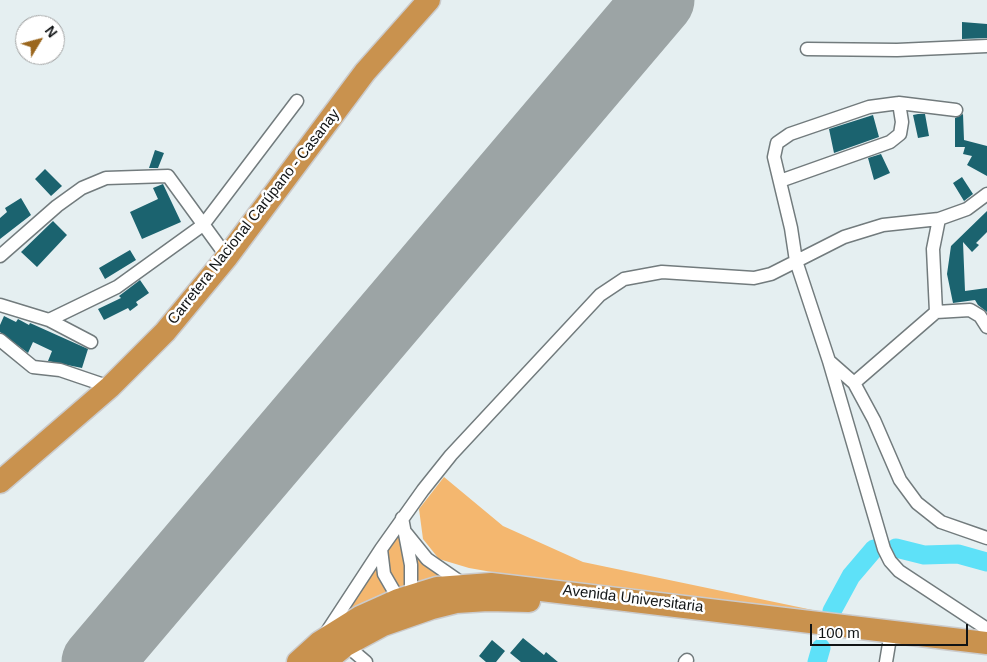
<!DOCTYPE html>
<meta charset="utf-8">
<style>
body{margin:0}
#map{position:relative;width:987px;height:662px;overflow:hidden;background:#e5eff1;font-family:Arial,sans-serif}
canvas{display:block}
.north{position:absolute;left:15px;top:15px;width:50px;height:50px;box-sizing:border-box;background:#fff;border:1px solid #a0a1a1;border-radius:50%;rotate:53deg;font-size:14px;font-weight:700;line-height:20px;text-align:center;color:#111415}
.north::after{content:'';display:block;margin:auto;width:18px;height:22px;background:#9b671e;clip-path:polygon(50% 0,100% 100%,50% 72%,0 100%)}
.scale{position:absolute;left:810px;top:624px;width:158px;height:22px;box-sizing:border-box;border:2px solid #111415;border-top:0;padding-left:6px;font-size:15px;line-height:18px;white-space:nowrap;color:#111415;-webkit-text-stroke:4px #fff;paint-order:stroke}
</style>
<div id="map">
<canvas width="987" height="662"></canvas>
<div class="north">N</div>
<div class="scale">100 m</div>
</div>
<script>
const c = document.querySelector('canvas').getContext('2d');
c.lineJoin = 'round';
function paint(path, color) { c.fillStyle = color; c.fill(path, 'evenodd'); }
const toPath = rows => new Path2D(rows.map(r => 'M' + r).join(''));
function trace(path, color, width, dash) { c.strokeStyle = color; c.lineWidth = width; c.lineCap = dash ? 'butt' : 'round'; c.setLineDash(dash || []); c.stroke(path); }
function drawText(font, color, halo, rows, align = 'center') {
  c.font = font + ' Arial,sans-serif'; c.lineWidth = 5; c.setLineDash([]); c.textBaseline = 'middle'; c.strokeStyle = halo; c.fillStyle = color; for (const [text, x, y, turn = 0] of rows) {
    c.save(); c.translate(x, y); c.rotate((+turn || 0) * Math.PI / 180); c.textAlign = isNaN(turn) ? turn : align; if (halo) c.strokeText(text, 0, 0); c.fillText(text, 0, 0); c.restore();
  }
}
paint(toPath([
 [444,477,503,526,583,562,851,618,532,579,469,568,439,559,423,539,419,509],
 [402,518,404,530,463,584,320,642]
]), '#f4b76f');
trace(toPath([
 [896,548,924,555,958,554,987,562],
 [832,611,851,576,874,549],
 [817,662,821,648]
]), '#5ee1f8', 19);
trace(toPath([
 [97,662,659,0]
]), '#9ca4a5', 71);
paint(toPath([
 [962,22,987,24,987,38,962,39],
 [918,114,925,114,929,136,918,138,913,115],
 [963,114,964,140,987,146,987,176,967,165,972,156,963,154,965,147,955,147,955,118],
 [873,115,879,137,834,153,829,129],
 [155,150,164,153,158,168,149,168],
 [881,154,890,173,874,180,868,158],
 [45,169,62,186,51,196,35,179],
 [962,177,973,194,964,201,953,183],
 [163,184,181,222,142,239,130,212,158,199,153,188],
 [21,198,31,215,0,239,0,218,7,212,5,208],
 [987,211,987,232,976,243,979,245,972,252,963,242,965,291,987,288,987,312,978,305,975,300,953,303,947,274,951,246],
 [53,221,67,235,37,267,21,252],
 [130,250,136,260,105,279,99,268],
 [140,280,149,293,136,302,138,305,130,311,128,308,104,320,98,309,121,298,119,296],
 [4,316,16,322,18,319,29,325,30,323,88,349,82,368,48,361,52,351,33,342,28,353,0,332,0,325],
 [523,638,544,655,546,652,558,662,521,662,510,653],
 [492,640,505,651,496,662,486,662,479,656]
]), '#1b636f');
const street = toPath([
 [807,49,897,50,987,46],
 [956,110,899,103,869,107,790,134,777,143,774,157,791,228,796,261,829,361,854,383,874,420,900,480,917,503,941,522,987,538],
 [780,181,890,142,900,134,902,122,899,103],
 [0,256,57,206,82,188,106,178,168,176,227,257],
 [0,305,49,320,91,342],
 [936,312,933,249,939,219],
 [49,320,117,287,203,225,297,101],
 [0,340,33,367,60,370,110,387],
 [829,361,884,549,890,561,899,571,987,629],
 [854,383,936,312,970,310,980,316,987,327],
 [402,518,411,565,411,600],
 [406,533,427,559,463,584],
 [402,605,384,574,381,549,423,490,451,455,600,295,624,279,662,272,754,278,771,274,844,237,883,225,939,219,967,209,987,194],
 [326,633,381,549],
 [346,645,366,662],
 [685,662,687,660],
 [886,662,891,632]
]);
const highway = toPath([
 [0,482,110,387,165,332,227,257,365,72,429,0],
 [298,662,320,642,360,617,398,600,437,588,491,584,987,643],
 [325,662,346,645,383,625,432,608,456,602,488,600,529,601]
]);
trace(street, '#727b7d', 15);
trace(highway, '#cbcbcc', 25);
trace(street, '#fff', 12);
trace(highway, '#c9924e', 22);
drawText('15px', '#111415', '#fff', [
 ["Carretera Nacional Carúpano - Casanay",254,217,-52],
 ["Avenida Universitaria",633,599,7]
]);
</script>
